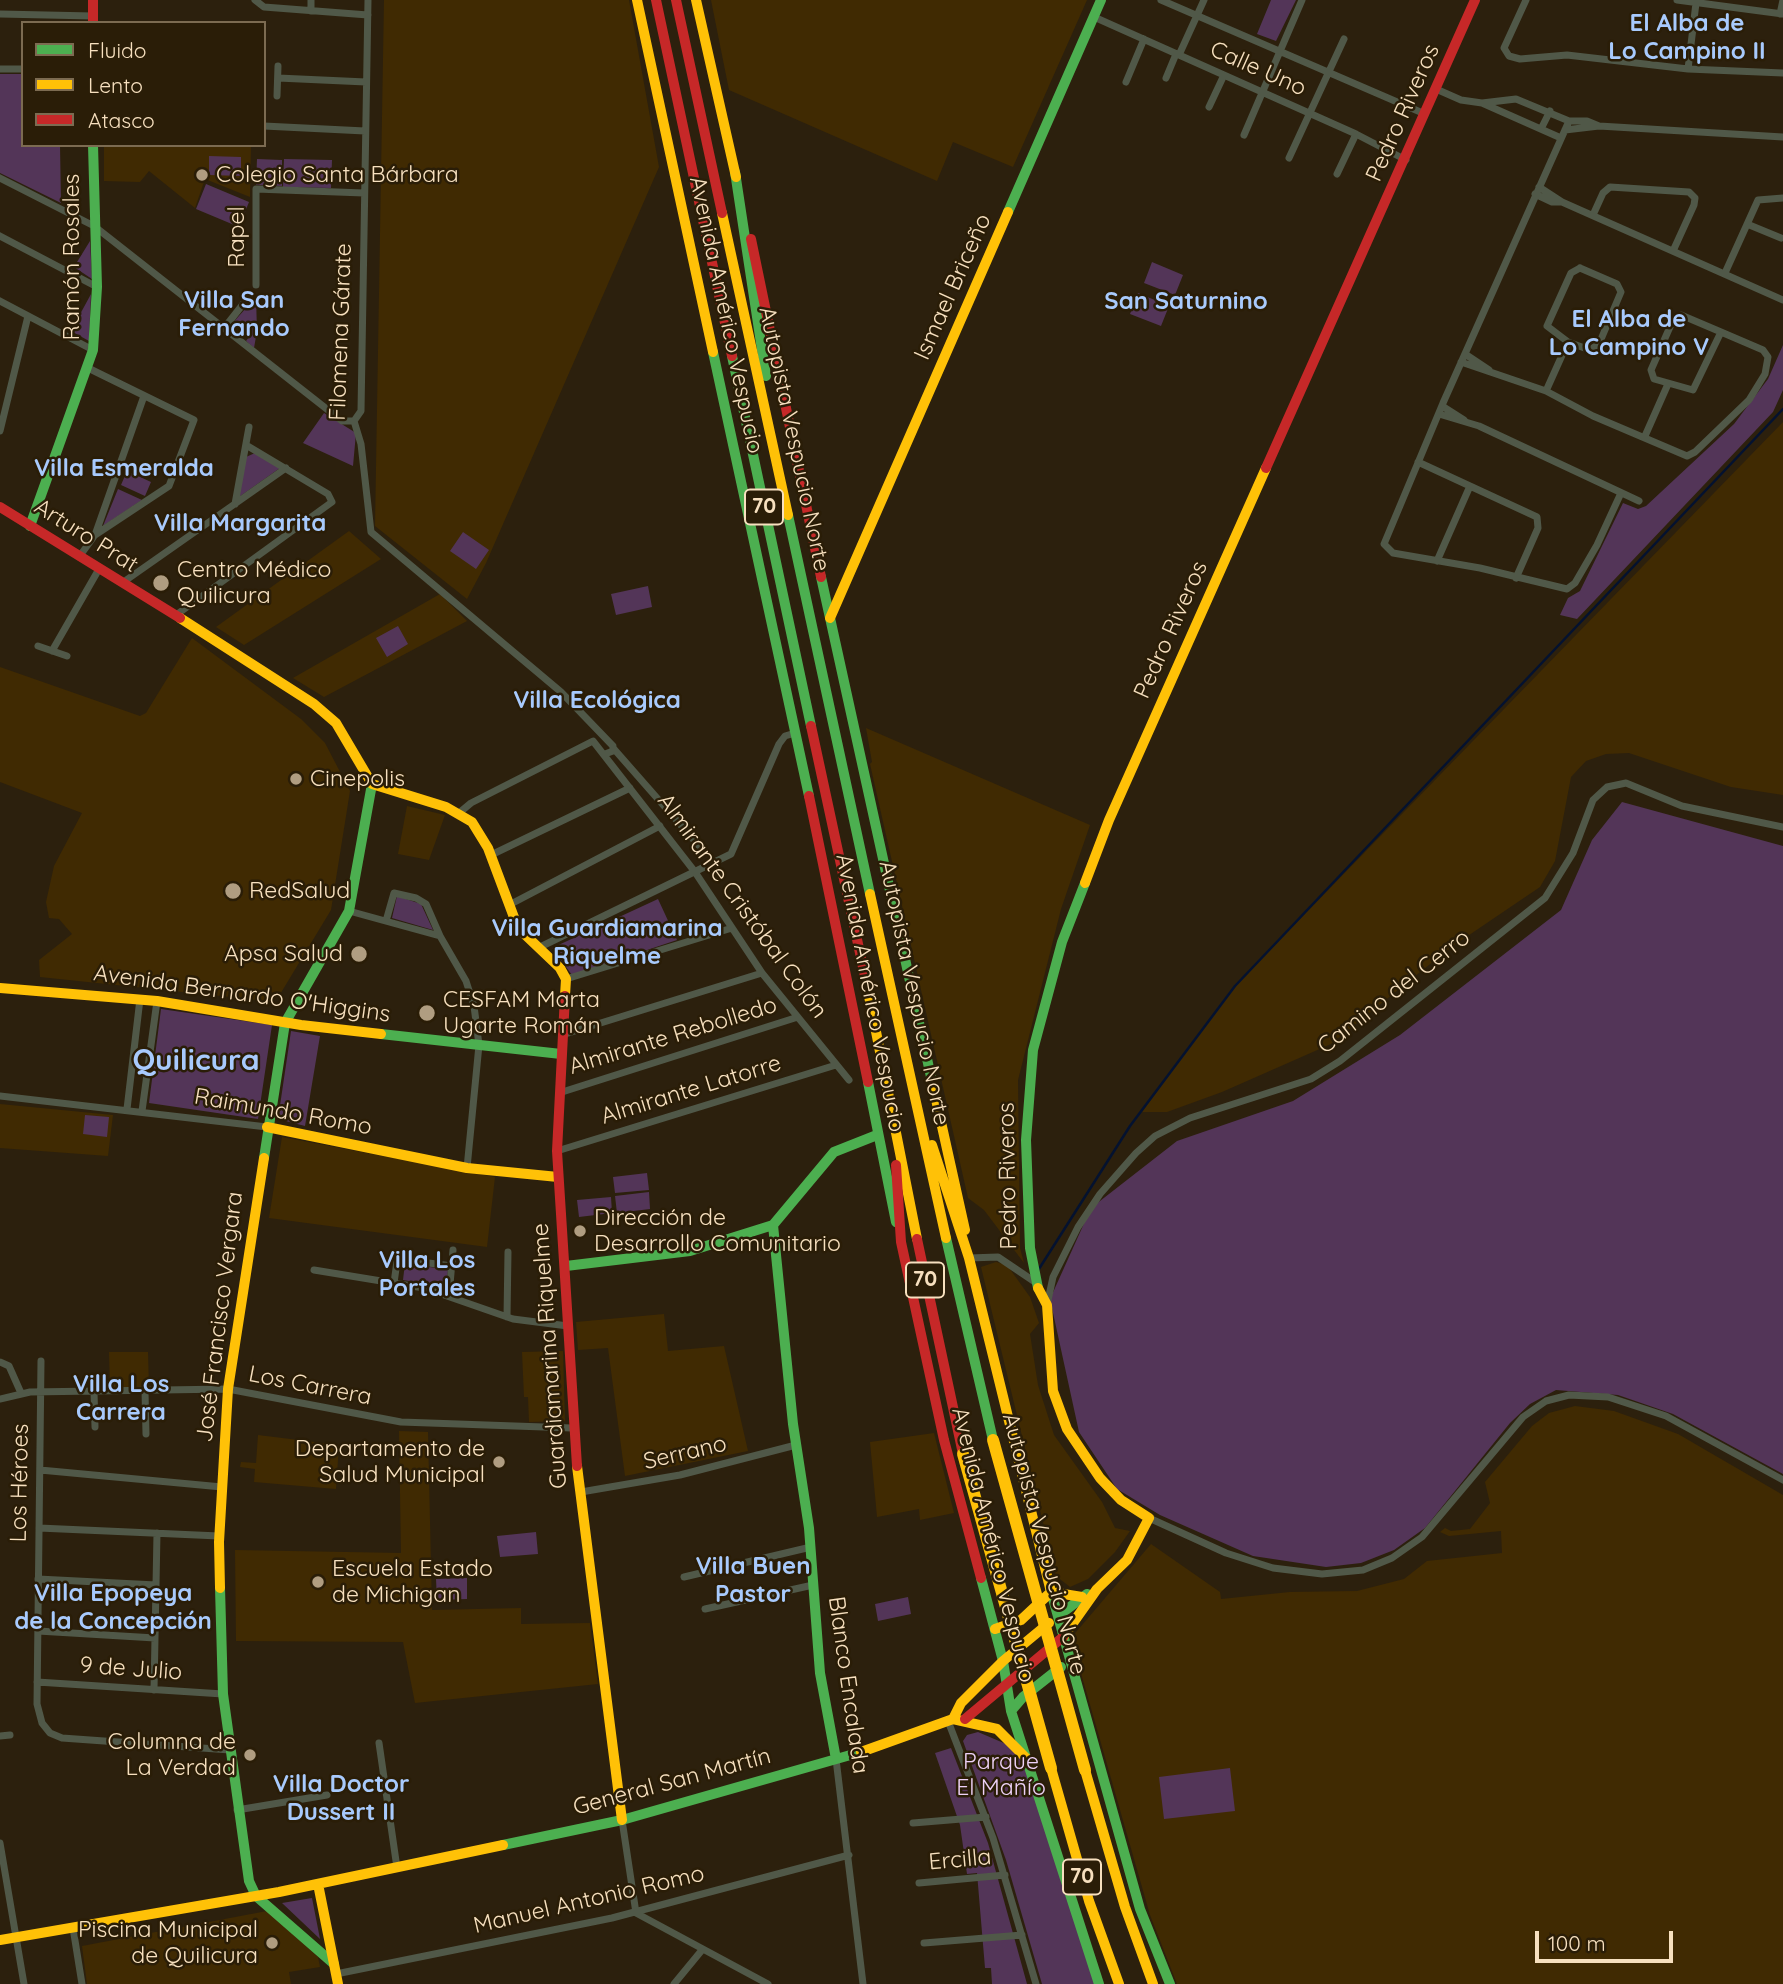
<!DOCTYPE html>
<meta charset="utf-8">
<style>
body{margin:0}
#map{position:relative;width:1783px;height:1984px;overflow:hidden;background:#2c200d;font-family:Quicksand,sans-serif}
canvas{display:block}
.legend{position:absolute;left:21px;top:21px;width:245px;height:126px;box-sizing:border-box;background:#2a1d07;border:2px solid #7c6b51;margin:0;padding:9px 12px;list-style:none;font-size:21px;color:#f7e0bf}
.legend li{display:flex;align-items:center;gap:14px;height:35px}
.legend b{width:35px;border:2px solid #7c6b51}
.scale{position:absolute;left:1535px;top:1931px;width:138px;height:32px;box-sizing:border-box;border:4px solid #f7e0bf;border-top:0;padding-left:9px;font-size:21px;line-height:24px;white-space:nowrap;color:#f7e0bf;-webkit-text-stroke:5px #2a1d07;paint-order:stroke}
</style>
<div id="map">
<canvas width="1783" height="1984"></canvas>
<ul class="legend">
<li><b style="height:9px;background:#4caf50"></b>Fluido</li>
<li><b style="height:9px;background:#ffc107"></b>Lento</li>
<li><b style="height:9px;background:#c62828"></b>Atasco</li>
</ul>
<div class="scale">100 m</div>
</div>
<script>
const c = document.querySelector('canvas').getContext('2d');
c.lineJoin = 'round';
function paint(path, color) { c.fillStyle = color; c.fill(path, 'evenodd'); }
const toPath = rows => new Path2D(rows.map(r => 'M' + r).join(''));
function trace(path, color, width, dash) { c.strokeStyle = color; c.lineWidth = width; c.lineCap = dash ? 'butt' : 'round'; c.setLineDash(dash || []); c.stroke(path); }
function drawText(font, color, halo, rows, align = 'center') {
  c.font = font + ' Quicksand,sans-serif'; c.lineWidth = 5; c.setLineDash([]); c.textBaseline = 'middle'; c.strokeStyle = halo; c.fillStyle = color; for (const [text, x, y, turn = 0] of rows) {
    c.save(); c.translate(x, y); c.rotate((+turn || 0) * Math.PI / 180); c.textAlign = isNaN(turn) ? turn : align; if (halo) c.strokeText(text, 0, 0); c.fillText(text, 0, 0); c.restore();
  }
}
paint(toPath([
 [384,0,629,0,659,167,486,563,467,599,375,526],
 [711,0,1087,0,1013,167,953,142,937,181,729,90],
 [104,145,251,145,250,197,205,179,195,208,149,171,140,182,104,181],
 [1783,422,1783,795,1731,787,1629,753,1606,754,1586,761,1571,777,1555,861,1540,887,1450,948,1331,1044,1222,1092,1167,1112,1142,1112,1229,992],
 [349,531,381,559,244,645,216,627],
 [440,594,467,621,324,697,293,678],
 [192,638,301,719,325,743,350,791,331,910,279,996,271,992,268,1001,40,977,39,960,72,934,59,919,49,918,46,902,54,866,82,813,0,782,0,667,140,716,146,713],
 [866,728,1090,825,1061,909,1018,1080,1020,1248,1024,1263,984,1210,968,1198,870,764,872,762],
 [407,806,445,815,429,860,398,854],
 [0,1104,113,1115,108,1156,0,1148],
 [282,1137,495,1177,487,1247,269,1218],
 [996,1262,1007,1265,1030,1297,1039,1323,1030,1334,1038,1385,1054,1435,1102,1502,1115,1528,1130,1531,1115,1552,1088,1579,1070,1587,1056,1576,981,1267],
 [664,1314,668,1351,724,1346,748,1451,625,1476,608,1348,578,1350,576,1322],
 [563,1351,565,1421,529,1422,528,1397,524,1397,522,1352],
 [109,1352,148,1352,149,1388,110,1388],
 [1575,1406,1614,1411,1678,1434,1783,1495,1783,1984,1177,1984,1150,1915,1071,1638,1151,1544,1220,1592,1221,1599,1290,1592,1357,1591,1404,1579,1427,1561,1502,1553,1501,1531,1449,1536,1440,1532,1445,1528,1451,1531,1470,1529,1490,1503,1485,1482,1532,1426,1549,1413],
 [399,1431,428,1432,432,1610,521,1608,521,1624,590,1623,598,1684,415,1703,403,1642,236,1641,235,1550,401,1553],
 [934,1433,954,1513,920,1520,919,1509,877,1517,870,1442],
 [258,1435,339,1445,336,1489,254,1482,255,1469,240,1467,241,1462,256,1463],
 [267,1911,318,1957,320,1967,289,1972,291,1984,87,1984,82,1946]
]), '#402a02');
paint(toPath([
 [1271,0,1296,0,1276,41,1257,34],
 [0,74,23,74,23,145,60,145,61,203,0,173],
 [209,156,241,157,241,176,209,175],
 [257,159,282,160,282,186,256,185],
 [284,159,332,160,331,188,283,187],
 [206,184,249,202,239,227,196,209],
 [90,241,92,279,74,267],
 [1152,262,1183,275,1175,295,1144,283],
 [1138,293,1169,306,1161,326,1130,314],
 [91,294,89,341,71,331],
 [256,297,257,331,254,348,246,341,252,333,238,321,231,329,229,327],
 [1783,345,1783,390,1773,412,1577,619,1560,615,1568,598,1580,591,1623,503,1638,509,1646,506,1734,424,1768,379],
 [324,413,356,433,353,466,303,443],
 [255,453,280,468,239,497,246,457],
 [127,471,151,482,145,496,121,485],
 [118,489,142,500,103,526],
 [463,532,489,550,476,569,450,551],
 [648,586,652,607,616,615,611,594],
 [398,626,408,644,387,657,376,638],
 [1622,802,1783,846,1783,1474,1673,1414,1618,1395,1556,1390,1530,1404,1510,1423,1425,1528,1394,1550,1361,1563,1326,1567,1253,1556,1160,1515,1117,1489,1079,1432,1050,1299,1091,1208,1177,1141,1293,1101,1400,1035,1561,910,1592,840],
 [397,896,421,904,433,930,392,918],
 [658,899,677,940,572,975,552,948],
 [161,1009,272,1025,258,1119,149,1103],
 [291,1031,320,1036,305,1126,278,1119],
 [85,1115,109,1117,107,1137,83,1134],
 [647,1173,649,1190,615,1193,613,1177],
 [649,1192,650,1209,617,1213,615,1196],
 [611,1197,612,1213,579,1217,577,1200],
 [405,1263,448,1270,446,1287,403,1280],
 [536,1532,538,1554,500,1557,497,1536],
 [467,1578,467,1599,437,1600,436,1579],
 [908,1597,911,1614,878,1621,875,1604],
 [978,1732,1006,1744,1024,1762,1095,1984,1042,1984,1006,1860,963,1741,967,1735],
 [951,1748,988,1843,1027,1984,992,1984,991,1968,985,1968,977,1873,967,1874,960,1825,935,1753],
 [1230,1768,1235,1811,1164,1819,1159,1777],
 [312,1898,320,1939,282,1903]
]), '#533558');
trace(toPath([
 [1037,1272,1130,1126,1235,986,1783,409]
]), '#041230', 2.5);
trace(toPath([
 [255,0,264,7,368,15],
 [1161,0,1425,114],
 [1526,0,1504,48,1509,56,1520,59,1567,55,1688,69,1783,73],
 [1677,0,1783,14],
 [311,11,311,0],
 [0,14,93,16],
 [1780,14,1783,0],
 [1094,17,1356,134,1406,160],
 [1179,55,1204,0],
 [0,69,23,69],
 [1688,69,1696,3],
 [278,78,366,82],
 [1166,78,1176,54],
 [1126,82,1144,39],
 [1436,89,1461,100,1482,103,1561,138],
 [277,96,278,66],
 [1482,103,1516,99,1569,121,1587,121,1599,126,1783,137],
 [1209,107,1224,75],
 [1569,121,1443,403,1384,544,1393,553,1480,568,1567,589,1575,583,1597,545,1621,493],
 [264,126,365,131],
 [1541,129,1550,111],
 [1565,130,1599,126],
 [1244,135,1302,0],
 [1289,158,1344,39],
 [1337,174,1356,134],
 [0,178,94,226,342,421,354,421],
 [1539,187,1562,202,1783,300],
 [1535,194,1552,202,1562,202],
 [1593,215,1603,193,1610,187,1689,192,1695,198,1694,205,1673,251],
 [1747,224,1781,238],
 [0,236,97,287],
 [1580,268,1617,284,1621,292,1599,344,1590,350,1568,342,1547,326,1571,273,1580,268],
 [1725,273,1758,200,1783,198],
 [256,285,256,189,364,193],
 [0,301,93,350],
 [225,327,251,294],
 [1465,354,1489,370],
 [1461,362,1546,391,1593,416,1687,456,1695,452,1749,400,1765,374,1768,357,1763,350,1721,332,1681,315,1673,320,1651,370,1654,379,1693,390,1721,332],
 [1546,391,1568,342],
 [1442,406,1464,420],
 [1439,414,1479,426,1639,501],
 [354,421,361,444,371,532,561,692,613,746,613,751,605,754],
 [354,421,361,411,368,0],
 [0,431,28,316],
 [1645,436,1668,384],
 [1418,462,1537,517,1538,528,1516,578],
 [235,504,249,427],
 [95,535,144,396],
 [79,557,95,535,169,486,194,420,88,368],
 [1437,561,1470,486],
 [122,583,286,468],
 [176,615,332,502,328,494,246,445],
 [38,646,67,656],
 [52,651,99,569],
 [614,749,700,847],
 [459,813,471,803,593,741,695,872,762,973,849,1080],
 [491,855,630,788],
 [509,905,660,826],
 [349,911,440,936,466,981,474,1006,479,1045,467,1168],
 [386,921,394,893,416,898,426,904,440,936],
 [538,948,731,854,779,744,785,736,795,733],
 [566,979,732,928],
 [562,1035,762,973],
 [559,1093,798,1017],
 [0,1096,267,1127],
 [127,1109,140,999],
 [142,1111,157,1001],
 [557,1151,836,1065],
 [969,1258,998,1257,1035,1282],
 [397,1259,452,1266],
 [314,1270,424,1288,513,1319,568,1326],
 [394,1283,398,1254],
 [449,1296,453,1250],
 [1047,1305,1053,1277,1078,1227,1100,1194,1136,1153,1155,1136,1190,1118,1311,1079,1340,1061,1545,898,1573,853,1593,800,1607,787,1626,783,1682,806,1783,827],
 [507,1317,508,1252],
 [41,1361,37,1704,42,1723,50,1733,62,1738,230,1750],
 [0,1362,9,1366,21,1393],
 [94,1391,95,1427],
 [145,1391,146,1434],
 [0,1399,30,1392,228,1389,401,1422,572,1428],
 [40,1470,222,1487],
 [581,1492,680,1475,796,1445],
 [1149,1518,1226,1553,1273,1568,1322,1574,1363,1570,1392,1558,1422,1537,1523,1417,1546,1401,1569,1395,1608,1397,1666,1416,1783,1480],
 [39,1528,219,1536],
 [684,1577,811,1547],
 [38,1579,156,1585],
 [705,1609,813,1585],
 [38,1631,155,1638],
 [37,1682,223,1694],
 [154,1690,157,1533],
 [948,1721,993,1838,1036,1984],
 [0,1736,10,1735],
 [379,1743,397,1868],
 [836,1759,863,1984],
 [237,1810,327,1795],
 [622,1820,636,1913,768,1984],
 [913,1823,986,1817],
 [0,1843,24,1984],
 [919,1883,1005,1875],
 [73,1928,82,1984],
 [924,1943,1022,1935],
 [336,1974,612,1918,849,1855],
 [674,1984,702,1950]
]), '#505848', 7);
trace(toPath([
 [735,172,766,376],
 [1008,212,1101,0],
 [713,352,809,796],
 [732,356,811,726],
 [788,515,870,894],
 [30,526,93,350,97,287,93,145],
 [821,577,933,1086],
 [381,1034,561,1054],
 [868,1082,896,1222],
 [264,1158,285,1023,349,911,372,784],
 [773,1225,793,1424,809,1528,820,1673,836,1759],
 [946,1238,993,1440],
 [566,1266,690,1251,773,1225,834,1152,877,1135],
 [1038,1288,1030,1248,1026,1140,1033,1050,1062,942,1085,883],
 [981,1578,1003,1661,1011,1711,1099,1984],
 [220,1588,223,1694,249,1881,256,1896,334,1964],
 [1050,1588,1140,1909,1170,1984],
 [1058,1616,1087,1594],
 [1011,1711,1023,1697,1061,1667],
 [503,1845,622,1820,861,1752]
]), '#4caf50', 10);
trace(toPath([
 [637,0,713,352],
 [696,0,736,177],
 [722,213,788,515],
 [180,618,314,704,336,723,372,784],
 [830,618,1008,212],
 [372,784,446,807,472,822,488,848,518,928,560,968,566,979,565,996],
 [1085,883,1109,820,1266,468],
 [870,894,946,1238],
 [866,981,917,1239],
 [0,988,157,1001,301,1025,381,1034],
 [933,1086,965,1230],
 [267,1127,467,1168,558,1177],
 [932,1145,969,1258],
 [969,1258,1050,1588],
 [1038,1288,1047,1305,1053,1391,1067,1429,1100,1478,1121,1500,1149,1518,1127,1560,1097,1589,1063,1637],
 [577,1466,622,1820],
 [220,1588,219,1542,228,1389,264,1158],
 [1051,1592,1082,1597],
 [995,1629,1021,1620,1051,1592],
 [953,1719,961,1703,1003,1661,1049,1623],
 [861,1752,953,1719,997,1729,1027,1759],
 [1051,1768,1089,1901,1119,1984],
 [1085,1770,1125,1907,1153,1984],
 [318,1884,338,1984],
 [0,1940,279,1892,503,1845]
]), '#ffc107', 10);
trace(toPath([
 [93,0,93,23],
 [656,0,732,356],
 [676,0,722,213],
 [751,239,821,577],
 [1266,468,1475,0],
 [0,507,180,618],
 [811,726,866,981],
 [809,796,868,1082],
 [565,996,557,1151,577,1466],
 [896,1165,901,1242],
 [917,1239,963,1454],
 [901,1242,944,1440,981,1578],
 [965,1719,1063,1637]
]), '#c62828', 10);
trace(toPath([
 [993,1440,1085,1770],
 [963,1454,1051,1768]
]), '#ffc107', 12);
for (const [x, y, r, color] of [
 [202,175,7,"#b09d81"],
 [161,583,9,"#b09d81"],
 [296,779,7,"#b09d81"],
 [233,891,9,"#b09d81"],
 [359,954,9,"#b09d81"],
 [427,1013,9,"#b09d81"],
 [580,1231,7,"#b09d81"],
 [499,1462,7,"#b09d81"],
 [318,1582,7,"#b09d81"],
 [250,1755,7,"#b09d81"],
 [272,1943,7,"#b09d81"]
]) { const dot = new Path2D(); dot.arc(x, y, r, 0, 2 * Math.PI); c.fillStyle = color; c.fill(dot); trace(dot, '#2a1d07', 2.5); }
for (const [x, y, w] of [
 [764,507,38],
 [925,1280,38],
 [1082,1877,38]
]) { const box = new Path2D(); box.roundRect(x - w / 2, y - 17.5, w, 35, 5); c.fillStyle = '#2a1d07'; c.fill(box); trace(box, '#f7e0bf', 2); }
drawText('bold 21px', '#f7e0bf', null, [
 ["70",764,507],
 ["70",925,1280],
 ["70",1082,1877]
]);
drawText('23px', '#f7e0bf', '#2a1d07', [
 ["Calle Uno",1258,69,24],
 ["Pedro Riveros",1403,113,-66],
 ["Rapel",237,237,-90],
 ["Ramón Rosales",72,257,-90],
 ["Ismael Briceño",953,287,-66],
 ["Avenida Américo Vespucio",726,315,78],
 ["Filomena Gárate",341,332,-88],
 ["Autopista Vespucio Norte",794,439,78],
 ["Arturo Prat",86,536,32],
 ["Pedro Riveros",1171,630,-66],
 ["Almirante Cristóbal Colón",742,906,54],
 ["Camino del Cerro",1394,992,-38],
 ["Avenida Américo Vespucio",870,993,79],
 ["Autopista Vespucio Norte",914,993,78],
 ["Avenida Bernardo O'Higgins",242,994,8],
 ["Almirante Rebolledo",673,1036,-17],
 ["Almirante Latorre",691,1090,-17],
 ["Raimundo Romo",283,1112,10],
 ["Pedro Riveros",1008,1176,-91],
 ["José Francisco Vergara",220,1317,-83],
 ["Guardiamarina Riquelme",550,1356,-94],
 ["Los Carrera",310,1386,11],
 ["Serrano",685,1453,-13],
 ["Los Héroes",20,1483,-89],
 ["Autopista Vespucio Norte",1044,1544,75],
 ["Avenida Américo Vespucio",993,1545,76],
 ["9 de Julio",131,1669,4],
 ["Blanco Encalada",848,1685,82],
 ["General San Martín",672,1782,-15],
 ["Ercilla",960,1860,-5],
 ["Manuel Antonio Romo",589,1900,-13]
]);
drawText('23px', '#f7e0bf', '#2a1d07', [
 ["Colegio Santa Bárbara",216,175],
 ["Centro Médico",177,570],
 ["Quilicura",177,596],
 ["Cinepolis",310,779],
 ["RedSalud",249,891],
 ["Apsa Salud",343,954,"right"],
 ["CESFAM Marta",443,1000],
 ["Ugarte Román",443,1026],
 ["Dirección de",594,1218],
 ["Desarrollo Comunitario",594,1244],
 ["Departamento de",485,1449,"right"],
 ["Salud Municipal",485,1475,"right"],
 ["Escuela Estado",332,1569],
 ["de Michigan",332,1595],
 ["Columna de",236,1742,"right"],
 ["La Verdad",236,1768,"right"],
 ["Piscina Municipal",258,1930,"right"],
 ["de Quilicura",258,1956,"right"]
], 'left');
drawText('23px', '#eed1f8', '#2a1d07', [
 ["Parque",1001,1762],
 ["El Mañío",1001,1788]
]);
drawText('bold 24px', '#a8cafd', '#2a1d07', [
 ["El Alba de",1687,24],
 ["Lo Campino II",1687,52],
 ["Villa San",234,301],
 ["Fernando",234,329],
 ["San Saturnino",1186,302],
 ["El Alba de",1629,320],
 ["Lo Campino V",1629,348],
 ["Villa Esmeralda",124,469],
 ["Villa Margarita",240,524],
 ["Villa Ecológica",597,701],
 ["Villa Guardiamarina",607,929],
 ["Riquelme",607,957],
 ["Villa Los",427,1261],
 ["Portales",427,1289],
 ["Villa Los",121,1385],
 ["Carrera",121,1413],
 ["Villa Buen",753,1567],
 ["Pastor",753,1595],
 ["Villa Epopeya",113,1594],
 ["de la Concepción",113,1622],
 ["Villa Doctor",341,1785],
 ["Dussert II",341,1813]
]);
drawText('bold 30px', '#a8cafd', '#2a1d07', [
 ["Quilicura",196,1061]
]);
</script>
